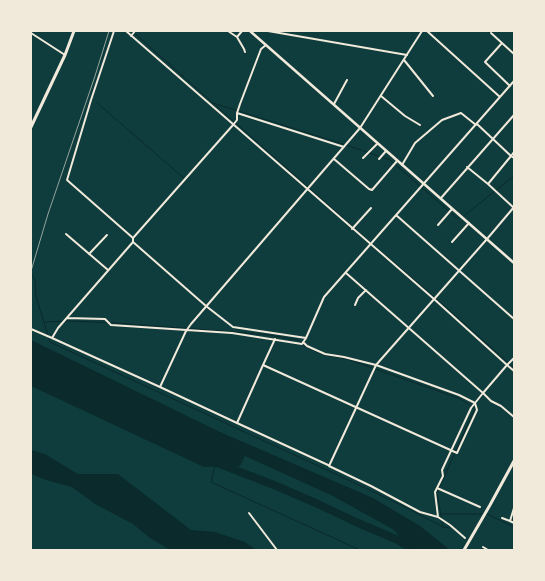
<!DOCTYPE html>
<style>
body{margin:0}
#map{position:relative;width:545px;height:581px;overflow:hidden;background:#0f3d3e;font-family:"Source Sans 3",sans-serif}
canvas{display:block}
.frame{position:absolute;inset:0;border:32px solid #f1e9da;pointer-events:none}
</style>
<div id="map">
<canvas width="545" height="581"></canvas>
<div class="frame"></div>
</div>
<script>
const c = document.querySelector('canvas').getContext('2d');
c.lineJoin = 'round';
function paint(path, color) { c.fillStyle = color; c.fill(path, 'evenodd'); }
const toPath = rows => new Path2D(rows.map(r => 'M' + r).join(''));
function trace(path, color, width, dash) { c.strokeStyle = color; c.lineWidth = width; c.lineCap = dash ? 'butt' : 'round'; c.setLineDash(dash || []); c.stroke(path); }
paint(toPath([
 [31,340,220,432,373,498,420,526,450,550,411,550,394,530,333,496,245,456,240,466,204,467,31,386],
 [31,450,45,454,78,474,118,474,191,530,215,532,245,542,256,550,170,550,150,538,133,524,95,504,72,487,46,480,31,474]
]), '#0a2a2b');
trace(toPath([
 [132,31,213,103,343,144,390,160,458,219],
 [97,103,185,179],
 [213,103,369,241,439,301,514,368],
 [465,215,514,176],
 [31,274,35,280,36,296,50,342,329,471,401,505,443,527,449,528],
 [45,322,70,321,116,323,235,332,269,335,298,340,306,347,324,355,347,359,458,398,475,408,437,493,443,527],
 [215,465,211,482,360,550],
 [442,514,487,514,514,527]
]), '#0a2a2b', 1);
trace(toPath([
 [217,463,274,485,318,504,358,523,398,540,414,550]
]), '#0a2a2b', 8);
trace(toPath([
 [114,31,91,100,67,180,133,238,133,242,206,306,233,327,306,338],
 [126,31,434,299,507,365,483,393,491,401,501,406,514,417],
 [228,31,237,37,242,31],
 [268,31,407,55],
 [427,31,500,97],
 [31,33,65,55],
 [491,33,514,54],
 [131,36,135,31],
 [237,37,244,49,245,52],
 [502,43,485,62,510,86],
 [404,60,433,96],
 [381,96,405,116,420,125],
 [334,104,347,80],
 [237,113,240,104,261,49,266,45],
 [477,124,511,156,514,152],
 [363,158,377,144],
 [334,159,369,189,372,190,397,161],
 [379,159,386,151],
 [402,165,415,143,442,120,461,113,476,125],
 [467,167,488,184,514,208],
 [488,184,511,156,514,158],
 [441,198,514,115],
 [396,215,514,319],
 [438,225,452,209],
 [352,229,371,208],
 [66,234,108,270],
 [133,238,233,125,237,120,237,113,344,147],
 [133,242,58,328,52,338,160,387,186,331,191,324,360,128,422,31],
 [452,242,469,223],
 [89,254,107,235],
 [346,273,483,393,471,408,442,470,443,476,437,488,480,507],
 [355,305,358,298,366,290],
 [67,318,105,319,111,325,232,333,302,344,306,338,324,297,514,81],
 [31,329,52,338],
 [275,339,263,365,457,453,477,410,475,403,459,395,376,365,344,357,325,354,307,346,303,342],
 [514,358,507,365,514,371],
 [160,387,237,423,263,365],
 [237,423,328,465],
 [437,488,435,492,438,517],
 [514,508,510,521,514,523],
 [249,513,277,550],
 [502,518,510,521],
 [465,538,450,525,438,517,420,512,371,486,329,466,376,365,487,239,514,207],
 [483,547,488,550]
]), '#f1e9da', 2);
trace(toPath([
 [250,31,514,263]
]), '#f1e9da', 2.5);
trace(toPath([
 [31,127,65,55,74,31]
]), '#f1e9da', 3);
trace(toPath([
 [464,550,490,505,514,461]
]), '#f1e9da', 3);
trace(toPath([
 [31,271,48,214,95,76,109,31]
]), '#97a49c', 1);
</script>
